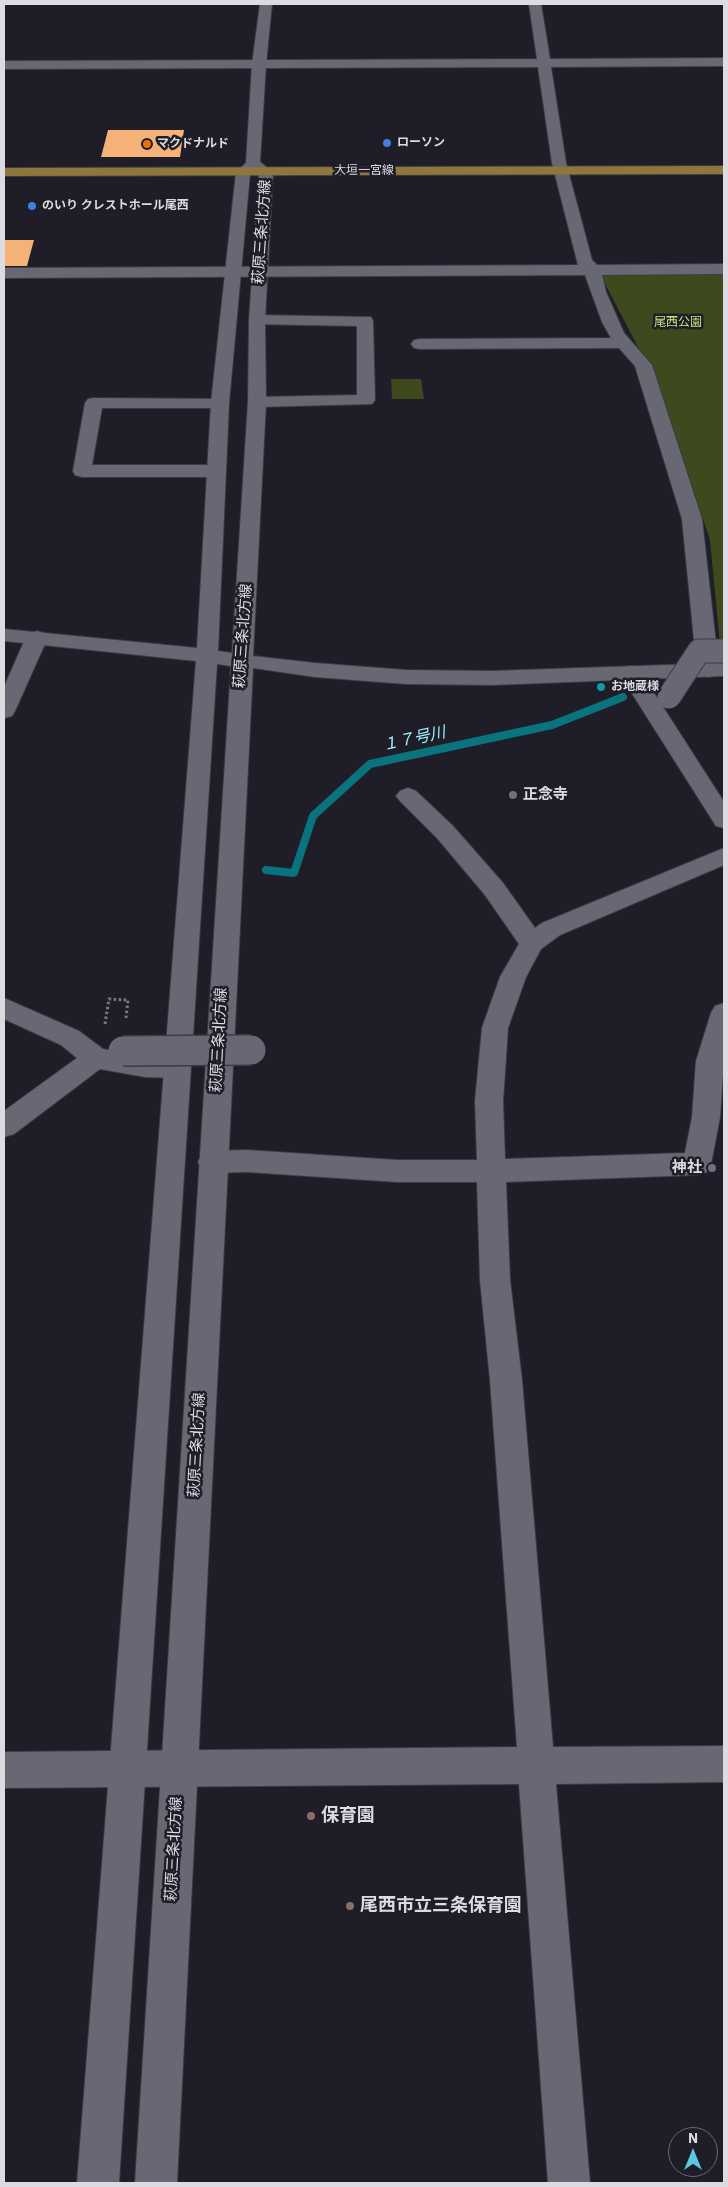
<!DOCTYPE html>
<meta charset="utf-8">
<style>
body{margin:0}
#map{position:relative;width:728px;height:2187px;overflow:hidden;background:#1e1d28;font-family:"IBM Plex Sans",sans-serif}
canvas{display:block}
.frame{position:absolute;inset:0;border:5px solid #dcdbe2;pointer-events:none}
.north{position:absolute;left:668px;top:2127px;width:50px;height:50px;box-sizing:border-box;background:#1e1d28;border:1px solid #6a6972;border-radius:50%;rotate:0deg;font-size:14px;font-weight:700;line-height:20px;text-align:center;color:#dcdbe2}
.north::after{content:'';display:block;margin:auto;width:18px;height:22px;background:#56c9e1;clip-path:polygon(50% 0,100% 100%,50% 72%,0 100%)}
</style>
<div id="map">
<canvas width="728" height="2187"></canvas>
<div class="frame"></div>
<div class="north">N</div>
</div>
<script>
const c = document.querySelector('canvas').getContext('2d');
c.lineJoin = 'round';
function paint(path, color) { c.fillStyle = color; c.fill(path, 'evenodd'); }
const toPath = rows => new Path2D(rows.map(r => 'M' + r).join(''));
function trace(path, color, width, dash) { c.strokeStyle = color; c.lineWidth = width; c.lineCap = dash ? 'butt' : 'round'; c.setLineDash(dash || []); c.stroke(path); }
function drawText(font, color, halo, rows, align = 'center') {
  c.font = font + ' "IBM Plex Sans","Noto Sans JP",sans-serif'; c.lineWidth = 5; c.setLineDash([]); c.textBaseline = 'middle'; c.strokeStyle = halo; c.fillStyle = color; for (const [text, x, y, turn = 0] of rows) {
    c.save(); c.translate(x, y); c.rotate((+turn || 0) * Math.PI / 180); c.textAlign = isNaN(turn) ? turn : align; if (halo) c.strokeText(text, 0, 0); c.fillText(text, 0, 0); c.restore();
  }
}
paint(toPath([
 [600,274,724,275,724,655,721,655,710,540,677,442,655,384,640,351],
 [391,379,421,379,424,399,392,399]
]), '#3e4a1e');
trace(toPath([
 [266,870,294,873,313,816,370,764,552,725,623,697]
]), '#09747e', 8);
paint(toPath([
 [108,130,184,130,180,157,101,157],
 [4,240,34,240,27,266,4,266]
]), '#f4b278');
const street = toPath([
 [529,4,541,4,550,59,724,58,724,66,551,67,566,163,592,260,597,265,724,264,724,274,602,275,606,292,624,333,652,365,702,519,719,670,716,675,708,677,700,675,697,670,682,519,635,366,619,348,420,349,414,348,411,344,414,340,420,339,611,338,602,322,585,275,4,278,4,268,578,265,552,163,538,67,4,69,4,61,537,59,529,4],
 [257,315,371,317,373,321,375,400,372,404,257,407,251,406,248,402,251,398,257,397,357,395,357,326,251,324,249,320,251,316,257,315],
 [94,398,226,399,229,403,226,407,220,408,102,408,92,465,216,465,223,467,225,471,223,475,216,477,82,477,75,475,73,471,85,403,88,399,94,398],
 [37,631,44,633,48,637,15,711,12,716,4,718,4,687,26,637,30,633,37,631],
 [630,666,638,668,724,802,724,828,716,826,619,673,622,668,630,666],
 [408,788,416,791,453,826,503,883,535,928,542,923,724,848,724,865,560,935,541,949,526,977,508,1028,503,1101,505,1159,685,1153,692,1117,696,1061,711,1013,715,1006,724,1003,724,1058,720,1117,711,1164,707,1172,697,1175,506,1182,510,1280,522,1380,553,1747,724,1746,724,1782,556,1784,590,2183,548,2183,519,1784,4,1788,4,1752,517,1747,490,1380,480,1280,477,1182,397,1182,247,1172,212,1173,202,1170,198,1162,202,1154,212,1151,247,1150,397,1160,477,1160,475,1101,482,1028,500,977,519,944,485,895,437,838,400,801,396,796,400,791,408,788],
 [4,998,79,1031,103,1049,145,1057,177,1058,187,1061,191,1068,187,1075,177,1078,145,1077,100,1069,14,1134,4,1137,4,1111,77,1058,61,1045,4,1019,4,998]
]);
const secondary = toPath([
 [260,4,272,4,266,64,260,162,273,172,265,320,266,402,253,656,315,663,406,670,492,671,724,663,724,676,492,685,406,684,315,677,253,668,177,2183,135,2183,231,666,217,664,119,2183,77,2183,196,661,4,641,4,629,197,648,211,403,236,172,246,163,252,64,260,4],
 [254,171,259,174,249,320,248,402,232,653,218,651,229,403,250,174,254,171]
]);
const primary = toPath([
 [724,166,724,174,4,176,4,168,724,166]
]);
trace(street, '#3c3b42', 2);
trace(secondary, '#3c3b42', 2);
trace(primary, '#3c3b42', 2);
trace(toPath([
 [105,1024,109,999,128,1000,126,1018]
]), '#7a7982', 3, [2.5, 2.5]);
paint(street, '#686874');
paint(secondary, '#686874');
paint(primary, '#8f763d');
const streetBridgeFar1 = toPath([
 [669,697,699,651,724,651]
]);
const streetBridge = toPath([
 [123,1051,251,1050]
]);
trace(streetBridgeFar1, '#3c3b42', 25, []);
trace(streetBridge, '#3c3b42', 32, []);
trace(streetBridgeFar1, '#686874', 23);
trace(streetBridge, '#686874', 29);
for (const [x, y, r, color] of [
 [387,143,5,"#3f7fe0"],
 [147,144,5,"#e8710a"],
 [32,206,5,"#3f7fe0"],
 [601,687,5,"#0f9aa8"],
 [513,795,5,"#6b7280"],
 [712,1168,5,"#6b7280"],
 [311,1816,5,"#8d6e63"],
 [350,1906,5,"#8d6e63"]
]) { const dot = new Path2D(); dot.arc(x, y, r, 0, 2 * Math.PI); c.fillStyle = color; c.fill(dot); trace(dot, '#1e1d28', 2); }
drawText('bold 12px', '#dcdbe2', '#1e1d28', [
 ["ローソン",397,143],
 ["マクドナルド",157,144],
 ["のいり クレストホール尾西",42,206],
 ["お地蔵様",611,687]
], 'left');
drawText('12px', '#dcdbe2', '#1e1d28', [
 ["大垣一宮線",364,171]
]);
drawText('12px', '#c3e278', '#1e1d28', [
 ["尾西公園",678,323]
]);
drawText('15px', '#dcdbe2', '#1e1d28', [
 ["萩原三条北方線",262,232,-86],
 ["萩原三条北方線",243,636,-86],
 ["萩原三条北方線",219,1040,-87],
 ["萩原三条北方線",197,1445,-87],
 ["萩原三条北方線",174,1849,-87]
]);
drawText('bold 15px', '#dcdbe2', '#1e1d28', [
 ["正念寺",523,795],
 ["神社",702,1168,"right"]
], 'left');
drawText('italic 16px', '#9df1fb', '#1e1d28', [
 ["１７号川",414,739,-12]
]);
drawText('bold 18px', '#dcdbe2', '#1e1d28', [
 ["保育園",321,1816],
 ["尾西市立三条保育園",360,1906]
], 'left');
</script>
